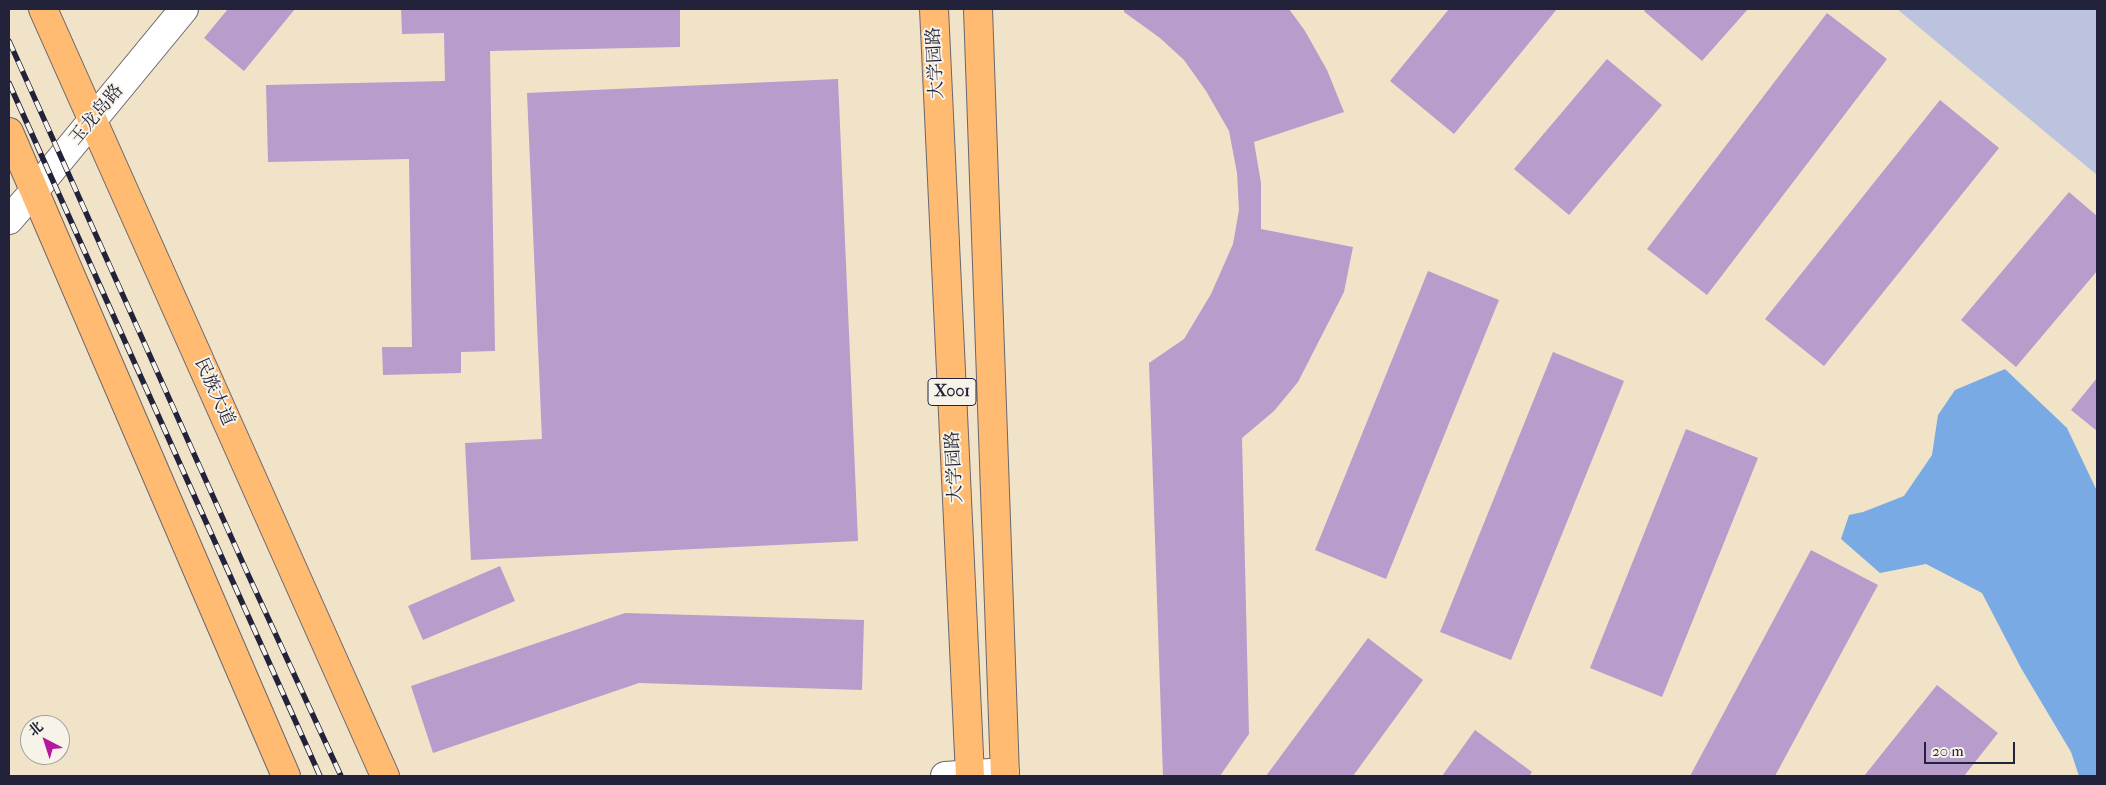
<!DOCTYPE html>
<meta charset="utf-8">
<style>
body{margin:0}
#map{position:relative;width:2106px;height:785px;overflow:hidden;background:#f0e3c8;font-family:"IM FELL French Canon","Noto Serif SC",serif}
canvas{display:block}
.frame{position:absolute;inset:0;border:10px solid #22223b;pointer-events:none}
.north{position:absolute;left:20px;top:715px;width:50px;height:50px;box-sizing:border-box;background:#f7f3e8;border:1px solid #a29fa3;border-radius:50%;rotate:320deg;font-size:14px;font-weight:700;line-height:20px;text-align:center;color:#22223b}
.north::after{content:'';display:block;margin:auto;width:18px;height:22px;background:#b5179e;clip-path:polygon(50% 0,100% 100%,50% 72%,0 100%)}
.scale{position:absolute;left:1924px;top:742px;width:91px;height:22px;box-sizing:border-box;border:2px solid #22223b;border-top:0;padding-left:6px;font-size:15px;line-height:18px;white-space:nowrap;color:#22223b;-webkit-text-stroke:4px #f7f3e8;paint-order:stroke}
</style>
<div id="map">
<canvas width="2106" height="785"></canvas>
<div class="frame"></div>
<div class="north">北</div>
<div class="scale">20 m</div>
</div>
<script>
const c = document.querySelector('canvas').getContext('2d');
c.lineJoin = 'round';
function paint(path, color) { c.fillStyle = color; c.fill(path, 'evenodd'); }
const toPath = rows => new Path2D(rows.map(r => 'M' + r).join(''));
function trace(path, color, width, dash) { c.strokeStyle = color; c.lineWidth = width; c.lineCap = dash ? 'butt' : 'round'; c.setLineDash(dash || []); c.stroke(path); }
function drawText(font, color, halo, rows, align = 'center') {
  c.font = font + ' "IM FELL French Canon","Noto Serif SC",serif'; c.lineWidth = 4; c.setLineDash([]); c.textBaseline = 'middle'; c.strokeStyle = halo; c.fillStyle = color; for (const [text, x, y, turn = 0] of rows) {
    c.save(); c.translate(x, y); c.rotate((+turn || 0) * Math.PI / 180); c.textAlign = isNaN(turn) ? turn : align; if (halo) c.strokeText(text, 0, 0); c.fillText(text, 0, 0); c.restore();
  }
}
paint(toPath([
 [1897,9,2097,9,2097,175]
]), '#bbc3de');
paint(toPath([
 [2005,369,2067,428,2097,491,2097,776,2079,776,2071,752,2021,668,1982,593,1926,564,1880,573,1841,539,1849,515,1863,512,1904,496,1932,455,1938,415,1955,390]
]), '#79aae4');
paint(toPath([
 [228,9,295,9,244,71,204,38],
 [401,9,680,9,680,47,490,51,495,351,461,352,461,373,383,375,382,347,412,347,409,159,268,162,266,85,445,81,444,33,402,34],
 [1124,9,1289,9,1305,31,1327,70,1344,112,1254,142,1261,183,1261,229,1353,247,1344,292,1298,382,1274,411,1242,438,1249,734,1220,776,1163,776,1149,363,1184,339,1211,294,1233,244,1239,210,1237,173,1229,131,1206,91,1184,60,1160,38,1124,12],
 [1449,9,1557,9,1454,134,1390,81],
 [1646,9,1748,9,1702,61,1644,11],
 [1827,13,1887,59,1707,295,1647,249],
 [1607,59,1662,105,1569,215,1514,169],
 [838,79,858,541,471,560,465,443,542,439,527,93],
 [1940,100,1999,148,1824,366,1765,319],
 [2069,192,2097,216,2097,271,2016,367,1961,320],
 [1428,271,1499,300,1386,579,1315,550],
 [1553,352,1624,381,1511,660,1440,632],
 [2097,378,2097,431,2071,410],
 [1686,429,1758,458,1662,697,1590,668],
 [1811,550,1878,585,1775,776,1690,776],
 [500,566,515,601,423,640,408,606],
 [625,613,864,620,862,690,639,683,433,753,411,686],
 [1368,638,1423,680,1353,776,1266,776],
 [1937,685,1998,733,1964,776,1864,776],
 [1475,730,1532,772,1529,776,1442,776]
]), '#b79ccc');
const minor = toPath([
 [9,220,35,190]
]);
const tertiary = toPath([
 [35,190,184,9],
 [945,776,1005,772]
]);
const primary = toPath([
 [43,9,385,776],
 [934,9,970,776],
 [978,9,1005,776],
 [9,132,286,776]
]);
trace(minor, '#6a666c', 30);
trace(tertiary, '#6a666c', 30);
trace(primary, '#6a666c', 30);
trace(minor, '#fff', 28);
trace(tertiary, '#fff', 28);
trace(primary, '#ffbb71', 28);
const rail = toPath([
 [9,41,246,570,341,776],
 [9,83,320,776]
]);
trace(rail, '#22223b', 5.5);
trace(rail, '#f7f3e8', 4, [11]);
for (const [x, y, w] of [
 [952,392,48]
]) { const box = new Path2D(); box.roundRect(x - w / 2, y - 13.5, w, 27, 4); c.fillStyle = '#f7f3e8'; c.fill(box); trace(box, '#22223b', 1); }
drawText('bold 16px', '#22223b', null, [
 ["X001",952,392]
]);
drawText('18px', '#22223b', '#f7f3e8', [
 ["大学园路",936,63,-93],
 ["玉龙岛路",97,115,-50],
 ["民族大道",214,392,66],
 ["大学园路",955,467,-93]
]);
</script>
